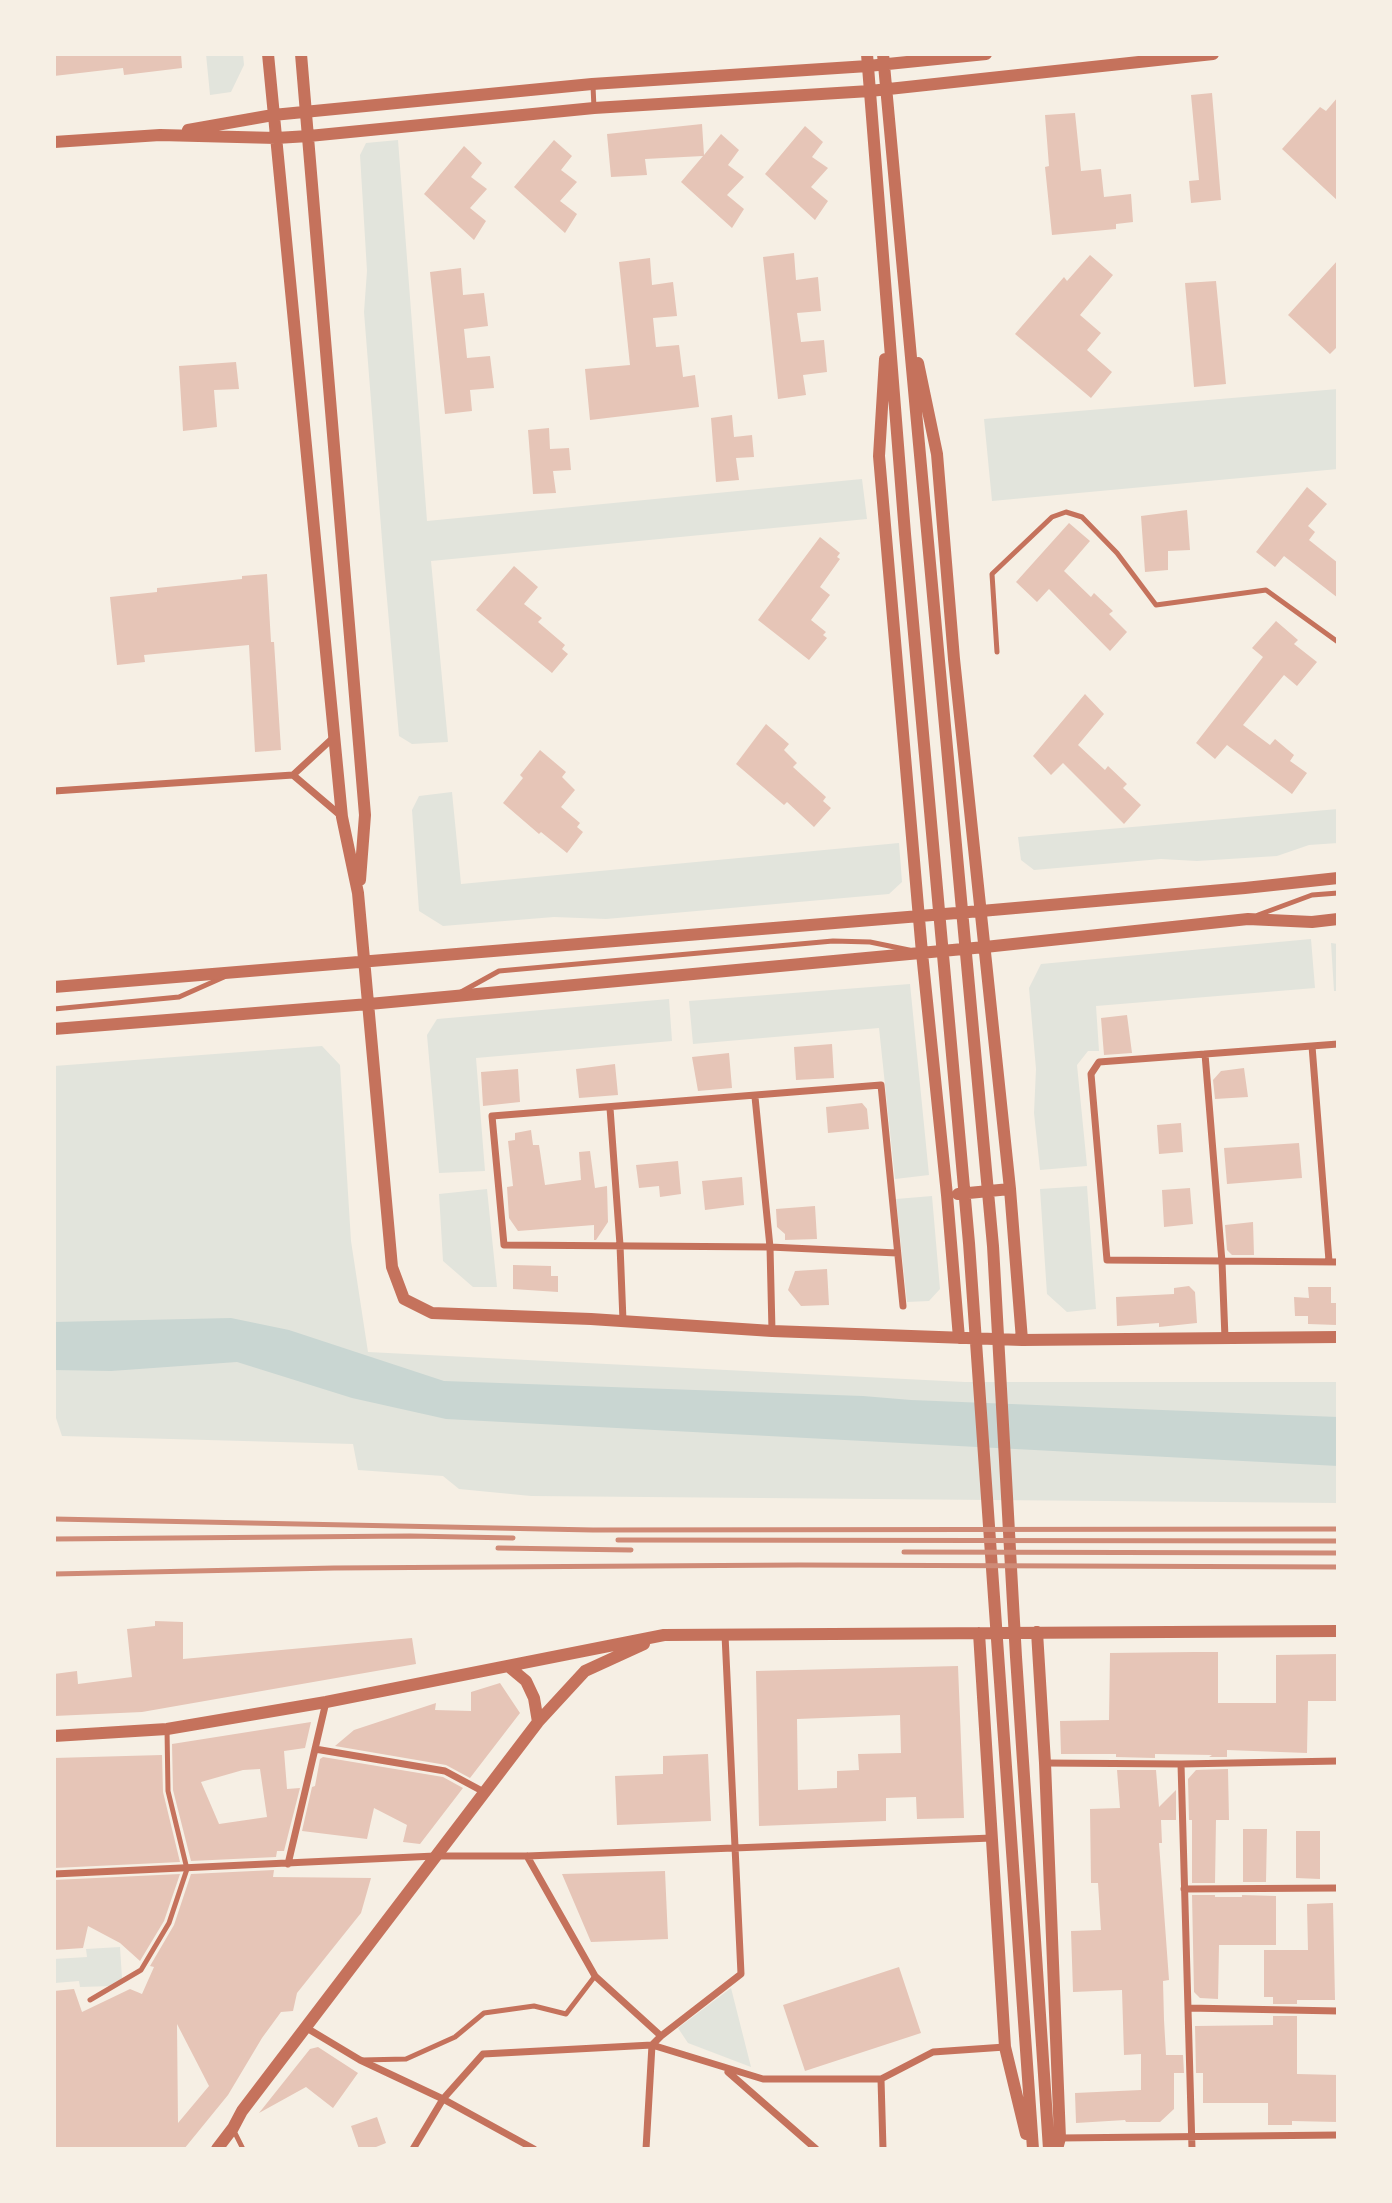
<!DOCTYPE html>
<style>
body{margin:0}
#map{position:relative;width:1392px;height:2203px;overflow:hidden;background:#f6efe4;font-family:Merriweather,serif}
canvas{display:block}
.frame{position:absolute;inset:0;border:56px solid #f6efe4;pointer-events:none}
</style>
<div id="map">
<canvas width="1392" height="2203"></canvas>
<div class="frame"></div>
</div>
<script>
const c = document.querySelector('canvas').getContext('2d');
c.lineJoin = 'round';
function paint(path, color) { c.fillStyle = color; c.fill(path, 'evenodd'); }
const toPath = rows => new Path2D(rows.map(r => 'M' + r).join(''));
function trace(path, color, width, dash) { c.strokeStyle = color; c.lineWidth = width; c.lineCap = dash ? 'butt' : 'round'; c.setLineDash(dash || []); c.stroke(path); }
paint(toPath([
 [206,54,243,54,244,65,231,92,210,95],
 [398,140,427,521,862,479,867,519,431,561,448,742,412,744,399,736,384,565,364,312,367,271,360,155,366,143],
 [1338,389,1338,469,992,501,984,419],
 [452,792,461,884,899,843,902,882,889,894,606,919,554,917,443,926,419,911,412,810,419,796],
 [1338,809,1338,843,1309,845,1277,856,1197,861,1161,859,1034,870,1021,860,1018,837],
 [1311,939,1315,988,1096,1006,1099,1051,1088,1051,1077,1065,1087,1166,1040,1170,1034,1113,1036,1069,1029,988,1041,964],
 [1331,943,1338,944,1338,991,1334,991],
 [910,984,929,1175,895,1179,879,1028,693,1044,689,1001],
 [669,999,672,1041,476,1058,485,1171,439,1173,427,1035,437,1019],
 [322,1046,340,1065,351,1241,368,1352,965,1382,1338,1382,1338,1503,531,1496,459,1489,443,1476,358,1470,353,1444,62,1436,54,1412,54,1066],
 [1087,1186,1096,1309,1067,1312,1047,1294,1040,1189],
 [487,1189,497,1287,473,1287,443,1261,439,1194],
 [932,1196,940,1289,929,1301,907,1302,896,1199],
 [120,1947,122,1978,113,1986,80,1987,79,1981,55,1983,54,1959,87,1957,86,1949],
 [731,1988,751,2067,688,2043,678,2028]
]), '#e2e4dc');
paint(toPath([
 [231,1318,289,1330,444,1381,863,1396,911,1400,1338,1417,1338,1466,446,1419,352,1398,237,1362,111,1371,54,1370,54,1322]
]), '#c9d6d2');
paint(toPath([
 [54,54,181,54,182,68,124,75,123,68,54,76],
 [1212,93,1221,200,1191,203,1189,181,1199,180,1191,95],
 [1338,97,1338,201,1282,149,1320,107,1326,111],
 [1075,113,1081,171,1101,169,1104,197,1131,194,1133,222,1116,224,1116,229,1052,235,1045,167,1049,166,1045,115],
 [702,124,704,155,721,134,739,150,728,165,744,177,727,195,744,209,732,228,681,182,703,156,645,159,647,175,611,177,607,134],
 [805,126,823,142,812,157,828,168,811,187,828,201,815,220,765,174],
 [554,140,572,156,561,170,577,182,560,201,577,214,565,233,514,187],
 [464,146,482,163,471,177,487,189,470,208,486,221,474,240,424,194],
 [794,253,796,280,818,277,821,311,797,313,801,342,824,340,827,372,803,375,806,395,778,399,763,257],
 [1090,255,1113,275,1080,315,1101,333,1087,350,1112,372,1091,398,1015,334,1064,277,1067,281],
 [650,258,652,285,673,282,677,316,653,318,656,347,679,345,683,377,695,375,699,407,590,420,585,369,630,365,619,262],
 [1338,260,1338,346,1330,354,1288,315],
 [461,268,463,295,484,293,488,326,464,329,467,358,490,356,494,388,470,390,472,411,445,414,430,272],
 [1216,281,1226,384,1194,387,1185,283],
 [236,362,239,389,214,390,217,427,183,431,179,366],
 [732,415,734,437,752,435,754,457,736,458,739,480,716,482,711,418],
 [549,428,550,449,569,448,571,470,553,471,556,493,533,494,528,430],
 [1307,487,1327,504,1308,526,1315,532,1309,540,1338,563,1338,598,1284,556,1275,567,1256,552],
 [1187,510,1190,550,1168,551,1168,570,1145,572,1141,516],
 [1069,523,1090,541,1064,571,1091,597,1094,593,1113,611,1109,614,1127,632,1110,651,1049,589,1037,602,1016,582],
 [820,537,840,553,837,557,840,559,820,587,830,595,811,620,826,632,823,635,827,638,809,660,758,620],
 [514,566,538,587,524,604,542,618,538,622,565,645,562,649,568,654,552,673,476,610],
 [267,574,271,642,274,642,281,750,255,752,249,645,144,655,145,662,117,665,110,597,157,592,157,588,242,579,242,576],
 [1276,621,1298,640,1294,644,1317,662,1297,686,1284,675,1243,725,1270,745,1275,739,1294,755,1290,761,1307,773,1292,794,1227,745,1215,759,1196,743,1263,657,1252,648],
 [1085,694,1104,714,1078,745,1105,770,1108,766,1127,784,1123,788,1141,805,1124,824,1063,763,1051,775,1033,756],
 [766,724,789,744,784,750,797,763,793,767,826,797,823,801,831,808,814,827,787,802,784,805,736,764],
 [540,750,566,772,562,777,575,790,561,807,580,823,577,827,583,832,567,853,541,832,539,834,503,803,523,778,520,775],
 [1127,1015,1132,1053,1104,1055,1101,1018],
 [832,1044,834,1078,796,1080,794,1047],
 [729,1053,732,1088,698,1091,692,1057],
 [615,1064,618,1095,579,1098,576,1069],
 [1244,1068,1248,1097,1215,1099,1213,1080,1221,1071],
 [518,1069,520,1102,483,1106,481,1072],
 [862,1103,867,1109,869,1129,828,1133,826,1107],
 [1181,1123,1183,1152,1159,1154,1157,1125],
 [531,1130,533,1145,539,1145,545,1185,581,1180,579,1152,590,1151,595,1188,607,1186,608,1222,596,1240,594,1240,594,1225,518,1231,509,1218,507,1187,513,1186,508,1141,515,1140,515,1133],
 [1299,1143,1302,1178,1227,1184,1224,1148],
 [678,1161,681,1194,660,1197,659,1186,639,1188,636,1165],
 [742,1177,744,1205,705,1210,702,1181],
 [1190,1188,1193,1224,1164,1227,1162,1190],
 [815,1206,817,1239,785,1240,785,1234,777,1227,776,1209],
 [1253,1222,1254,1255,1232,1255,1227,1250,1225,1225],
 [513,1265,551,1266,551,1276,558,1276,558,1292,513,1289],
 [827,1269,829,1305,801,1306,788,1290,795,1271],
 [1189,1286,1195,1292,1197,1323,1159,1327,1159,1323,1117,1326,1116,1297,1174,1294,1174,1288],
 [1308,1287,1331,1287,1331,1303,1336,1303,1337,1325,1308,1324,1308,1316,1295,1316,1294,1297,1309,1298],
 [155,1621,183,1622,183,1659,412,1638,416,1664,142,1712,54,1716,54,1674,77,1671,78,1684,132,1677,127,1629,155,1626],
 [1194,1652,1218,1652,1218,1703,1276,1703,1276,1655,1338,1654,1338,1701,1308,1701,1307,1753,1227,1750,1227,1757,1209,1757,1212,1755,1155,1754,1155,1758,1116,1757,1116,1754,1061,1754,1060,1721,1109,1720,1110,1653],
 [958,1666,964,1818,917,1819,916,1797,886,1798,886,1821,759,1826,756,1671],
 [900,1715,901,1753,858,1754,859,1770,837,1771,837,1788,798,1790,797,1719],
 [500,1683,520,1713,470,1778,446,1765,335,1746,354,1730,436,1703,435,1710,471,1711,471,1692],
 [311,1722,305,1748,284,1751,287,1789,300,1788,284,1851,277,1851,276,1857,191,1861,173,1790,172,1744],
 [260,1769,267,1817,219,1824,201,1782,243,1770],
 [708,1754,711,1821,617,1825,615,1776,663,1774,663,1756],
 [162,1755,163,1792,180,1862,54,1868,54,1758],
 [323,1757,443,1777,463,1788,420,1844,403,1842,407,1825,374,1808,367,1839,302,1831,312,1787,315,1786,320,1759],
 [1228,1769,1229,1820,1216,1820,1215,1883,1192,1883,1192,1820,1189,1820,1188,1779,1196,1770],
 [1117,1770,1156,1770,1159,1807,1176,1790,1176,1820,1161,1820,1162,1843,1159,1843,1169,1980,1163,1981,1164,2020,1166,2055,1183,2055,1184,2073,1174,2073,1174,2109,1160,2122,1126,2122,1125,2120,1076,2123,1075,2093,1141,2090,1141,2054,1124,2055,1122,1990,1073,1992,1071,1931,1101,1930,1098,1883,1091,1883,1090,1809,1120,1808],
 [1243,1829,1267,1829,1266,1882,1243,1882],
 [1296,1831,1320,1831,1320,1879,1296,1878],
 [274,1870,273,1877,371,1878,361,1913,297,1993,293,2011,281,2012,262,2038,228,2095,184,2149,54,2149,54,1991,74,1989,82,2012,130,1989,142,1994,154,1967,150,1966,174,1925,191,1874],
 [177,2024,209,2086,178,2123],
 [665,1871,668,1939,591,1942,562,1874],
 [180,1874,164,1921,140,1961,120,1943,88,1926,83,1948,54,1950,54,1880],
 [1192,1895,1215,1895,1215,1897,1242,1897,1242,1895,1276,1896,1276,1945,1219,1945,1218,1999,1200,1998,1194,1992],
 [1333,1903,1335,2000,1297,2000,1297,2004,1273,2004,1273,1997,1264,1997,1264,1950,1308,1950,1307,1904],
 [899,1967,921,2033,805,2071,783,2005],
 [1273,2016,1297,2016,1297,2074,1338,2075,1338,2122,1292,2121,1292,2125,1268,2125,1268,2103,1203,2103,1203,2073,1196,2073,1195,2026,1273,2025],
 [318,2047,358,2073,333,2108,306,2087,259,2113,310,2049],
 [377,2117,386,2143,371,2149,359,2149,351,2126]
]), '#e6c5b7');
trace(toPath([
 [593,86,594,108],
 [997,652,992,574,1052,517,1066,512,1082,517,1117,553,1156,605,1266,590,1338,642],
 [1258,915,1312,895,1338,893],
 [461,992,499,971,833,941,870,942,909,950],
 [54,1009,179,997,224,977],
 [90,2000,141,1970,169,1923,187,1869,168,1791,167,1729],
 [362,2060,406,2059,455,2037,484,2013,534,2006,566,2014,595,1976],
 [233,2129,243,2149]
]), '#c5725c', 5);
trace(toPath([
 [293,775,340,815],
 [293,775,334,737],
 [54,791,293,775],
 [1338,1044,1099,1062,1091,1074,1107,1260,1338,1262],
 [1312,1046,1329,1261],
 [1205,1054,1222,1262,1225,1338],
 [755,1097,770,1247,772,1331],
 [610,1108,620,1245,623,1321],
 [897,1253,770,1247,504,1245,492,1116,881,1085,903,1306],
 [315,1749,326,1702],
 [1045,1763,1181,1764,1338,1761],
 [1181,1764,1192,2149],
 [527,1856,595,1976,661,2036],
 [288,1864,315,1749,445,1771,484,1792],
 [54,1874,435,1856,527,1856,992,1838],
 [1184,1889,1338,1888],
 [1188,2008,1338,2011],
 [305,2027,360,2060,443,2099,534,2149],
 [728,2072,816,2149],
 [1060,2138,1338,2135],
 [413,2149,443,2099,483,2054,652,2045,763,2079,881,2079],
 [646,2149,652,2045,661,2036,741,1974,725,1635],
 [883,2149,881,2079,933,2052,1005,2047]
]), '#c5725c', 7);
trace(toPath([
 [268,54,342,817,358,893,392,1267,404,1299,432,1313,591,1319,772,1331,1022,1340,1338,1337],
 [301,54,365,815,360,880],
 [867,54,905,534,969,1243,1033,2149],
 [883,54,993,1246,1016,1657,1049,2149],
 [188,130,273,115,592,84,868,66,986,54],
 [54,142,160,135,276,138,309,136,594,108,870,91,1213,54],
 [885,359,879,456,922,953,947,1195,959,1338],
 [918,363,937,454,954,659,1010,1189,1022,1340],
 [54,987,981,911,1245,888,1338,878],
 [54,1029,369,1004,985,947,1248,919,1312,922,1338,919],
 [958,1194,1010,1189],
 [1037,1632,1045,1763,1060,2138,1057,2149],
 [979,1633,1005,2047,1026,2134],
 [508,1666,526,1681,534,1698,538,1722],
 [54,1736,167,1729,326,1702,664,1635,1338,1631],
 [217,2149,233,2128,242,2111,538,1722,585,1671,644,1644]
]), '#c5725c', 12);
trace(toPath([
 [54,1519,593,1530,1338,1529],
 [54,1539,410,1536,513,1538],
 [618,1540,1338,1541],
 [498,1548,631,1550],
 [904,1552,1338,1553],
 [54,1574,334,1568,799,1565,1338,1567]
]), '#cf8b77', 5);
</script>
